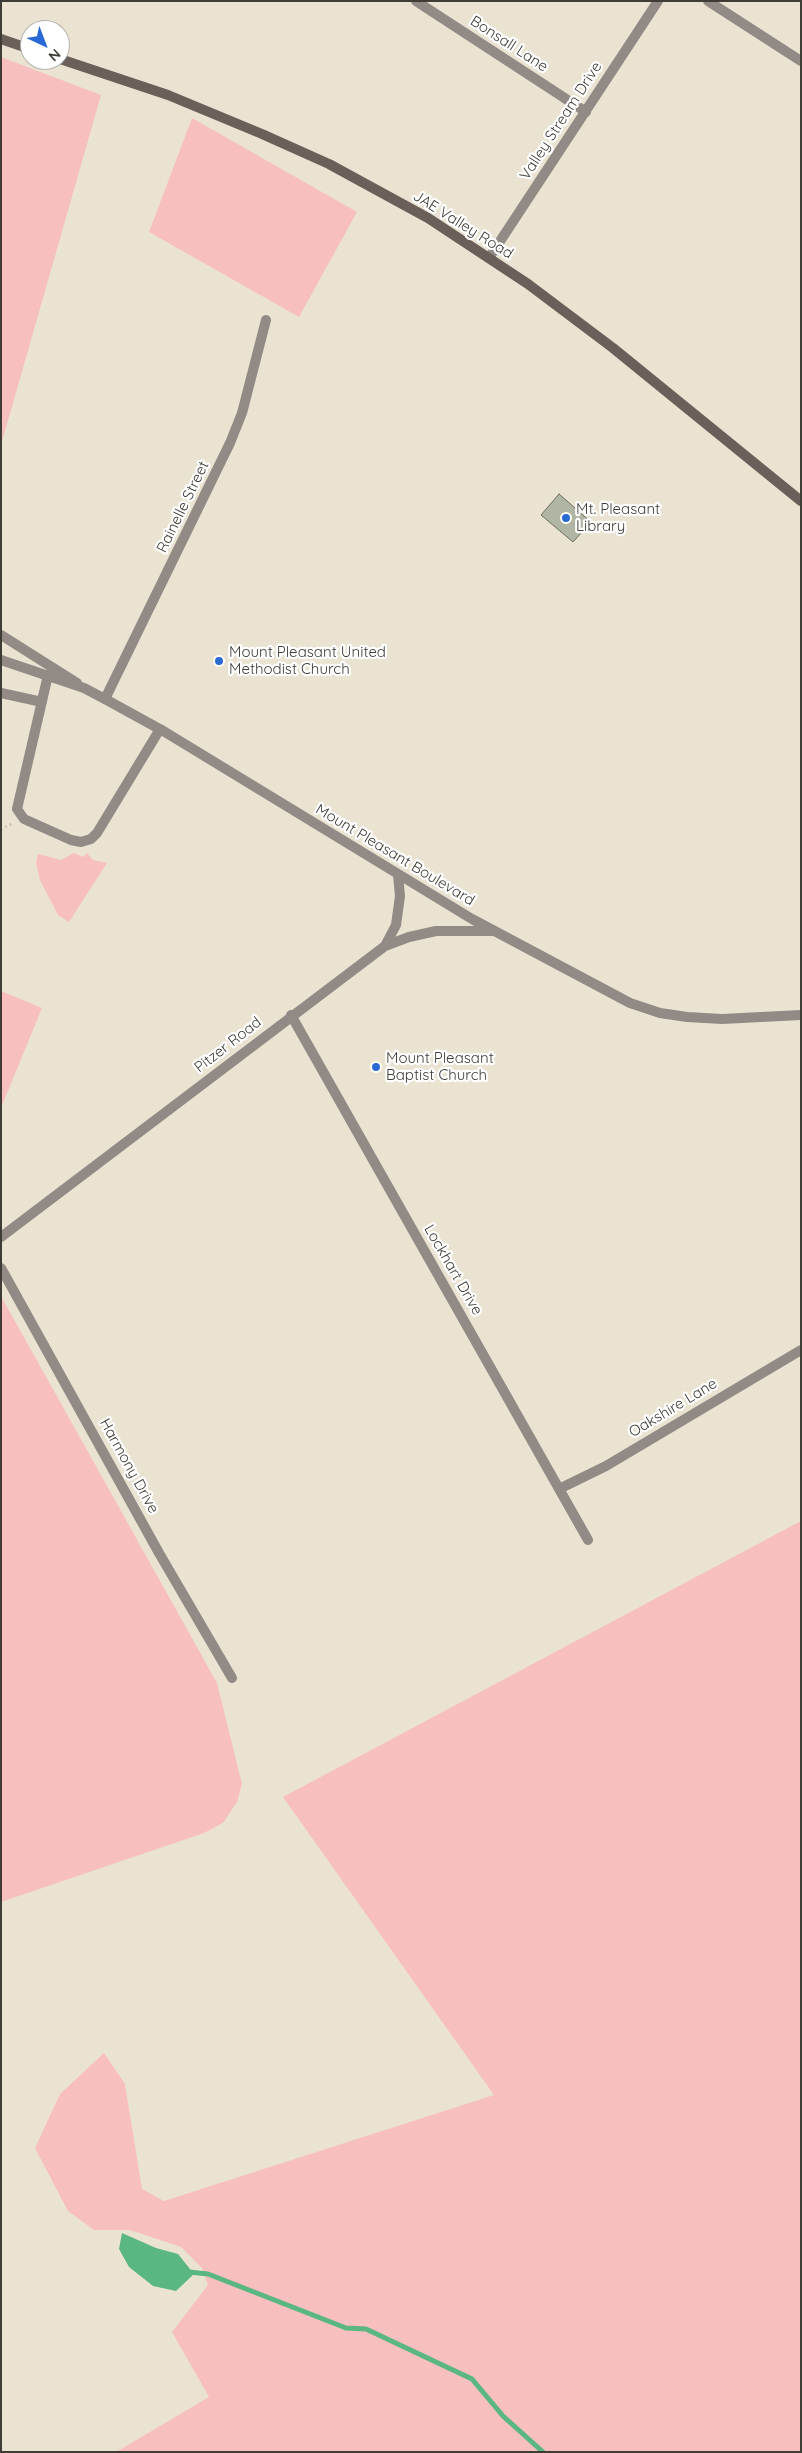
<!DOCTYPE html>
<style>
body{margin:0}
#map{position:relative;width:802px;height:2453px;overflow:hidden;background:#ebe3d2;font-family:Quicksand,sans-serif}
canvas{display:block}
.frame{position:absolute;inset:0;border:2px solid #3f3c35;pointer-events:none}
.north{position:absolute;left:20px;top:20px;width:50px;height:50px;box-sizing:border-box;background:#fff;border:1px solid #b2b1ae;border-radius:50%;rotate:137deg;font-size:14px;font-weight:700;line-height:20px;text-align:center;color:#3f3c35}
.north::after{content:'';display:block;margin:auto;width:18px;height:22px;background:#2869d6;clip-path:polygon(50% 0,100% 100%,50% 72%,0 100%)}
</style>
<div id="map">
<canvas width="802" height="2453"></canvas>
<div class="frame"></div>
<div class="north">N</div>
</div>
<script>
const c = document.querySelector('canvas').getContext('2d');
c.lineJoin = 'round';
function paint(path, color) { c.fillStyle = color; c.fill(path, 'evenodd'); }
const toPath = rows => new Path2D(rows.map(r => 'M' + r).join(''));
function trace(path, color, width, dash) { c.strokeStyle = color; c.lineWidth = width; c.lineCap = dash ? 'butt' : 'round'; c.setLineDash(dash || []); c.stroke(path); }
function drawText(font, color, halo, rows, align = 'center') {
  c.font = font + ' Quicksand,sans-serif'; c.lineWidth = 4.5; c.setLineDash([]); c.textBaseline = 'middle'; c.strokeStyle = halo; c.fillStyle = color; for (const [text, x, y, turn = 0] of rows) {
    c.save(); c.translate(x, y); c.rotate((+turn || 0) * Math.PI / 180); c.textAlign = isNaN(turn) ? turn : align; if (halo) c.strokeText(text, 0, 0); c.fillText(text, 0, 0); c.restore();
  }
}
paint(toPath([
 [1,57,101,95,1,445],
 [192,118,357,212,299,317,149,232],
 [74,853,83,857,87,853,93,860,107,863,69,922,58,915,40,880,36,863,38,854,61,860],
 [1,991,42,1008,1,1108],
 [1,1296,217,1683,242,1784,237,1802,223,1823,204,1833,1,1902],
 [801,1521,801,2452,116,2452,209,2397,172,2332,208,2285,202,2268,181,2247,130,2230,94,2230,68,2211,35,2148,60,2094,104,2053,125,2084,142,2189,164,2201,494,2095,283,1797]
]), '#f7bfc0');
paint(toPath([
 [122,2233,156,2248,178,2254,194,2274,176,2291,153,2286,129,2267,119,2249]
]), '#5bb781');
trace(toPath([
 [189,2272,208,2274,346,2328,366,2329,472,2379,503,2416,543,2452]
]), '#5bb781', 5);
const building = toPath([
 [559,494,591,522,573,542,541,515,559,494]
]);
paint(building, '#b0b5a4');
trace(building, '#6b6f60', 1);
trace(toPath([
 [1,829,12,824]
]), '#b4aea0', 3, [1, 4]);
trace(toPath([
 [48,675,17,809,24,819,71,840,81,842,91,839,97,833,160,729],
 [1,693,42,702]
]), '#918a85', 10);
trace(toPath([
 [416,1,586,112],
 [708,1,801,61],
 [489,258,658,1],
 [1,635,77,683],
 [105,699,230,443,242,413,266,320],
 [291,1015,588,1540],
 [1,1268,159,1553,232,1678],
 [559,1489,606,1466,801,1350]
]), '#918a85', 10);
trace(toPath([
 [1,660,84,688,105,699,165,732,472,919,630,1003,660,1013,687,1017,722,1019,801,1015],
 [385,946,396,925,400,896,398,875],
 [1,1237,385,946,409,937,436,931,493,931]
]), '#918a85', 10);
trace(toPath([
 [1,39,30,49],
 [60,59,168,95,262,134,329,164,428,218,528,284,613,348,801,501]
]), '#6a5f59', 10);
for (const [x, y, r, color] of [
 [566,518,5,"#2869d6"],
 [219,661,5,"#2869d6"],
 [376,1067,5,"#2869d6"]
]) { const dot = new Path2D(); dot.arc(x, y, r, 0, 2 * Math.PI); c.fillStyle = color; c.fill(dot); trace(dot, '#fff', 2); }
drawText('15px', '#3f3c35', '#fff', [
 ["Bonsall Lane",509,44,33],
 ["Valley Stream Drive",561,121,-57],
 ["JAE Valley Road",463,225,32],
 ["Rainelle Street",183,507,-64],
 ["Mount Pleasant Boulevard",395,855,31],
 ["Pitzer Road",228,1045,-38],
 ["Lockhart Drive",453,1270,60],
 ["Oakshire Lane",673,1408,-31],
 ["Harmony Drive",129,1466,61]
]);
drawText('15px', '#3f3c35', '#fff', [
 ["Mt. Pleasant",576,509],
 ["Library",576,526],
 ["Mount Pleasant United",229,652],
 ["Methodist Church",229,669],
 ["Mount Pleasant",386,1058],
 ["Baptist Church",386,1075]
], 'left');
</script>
